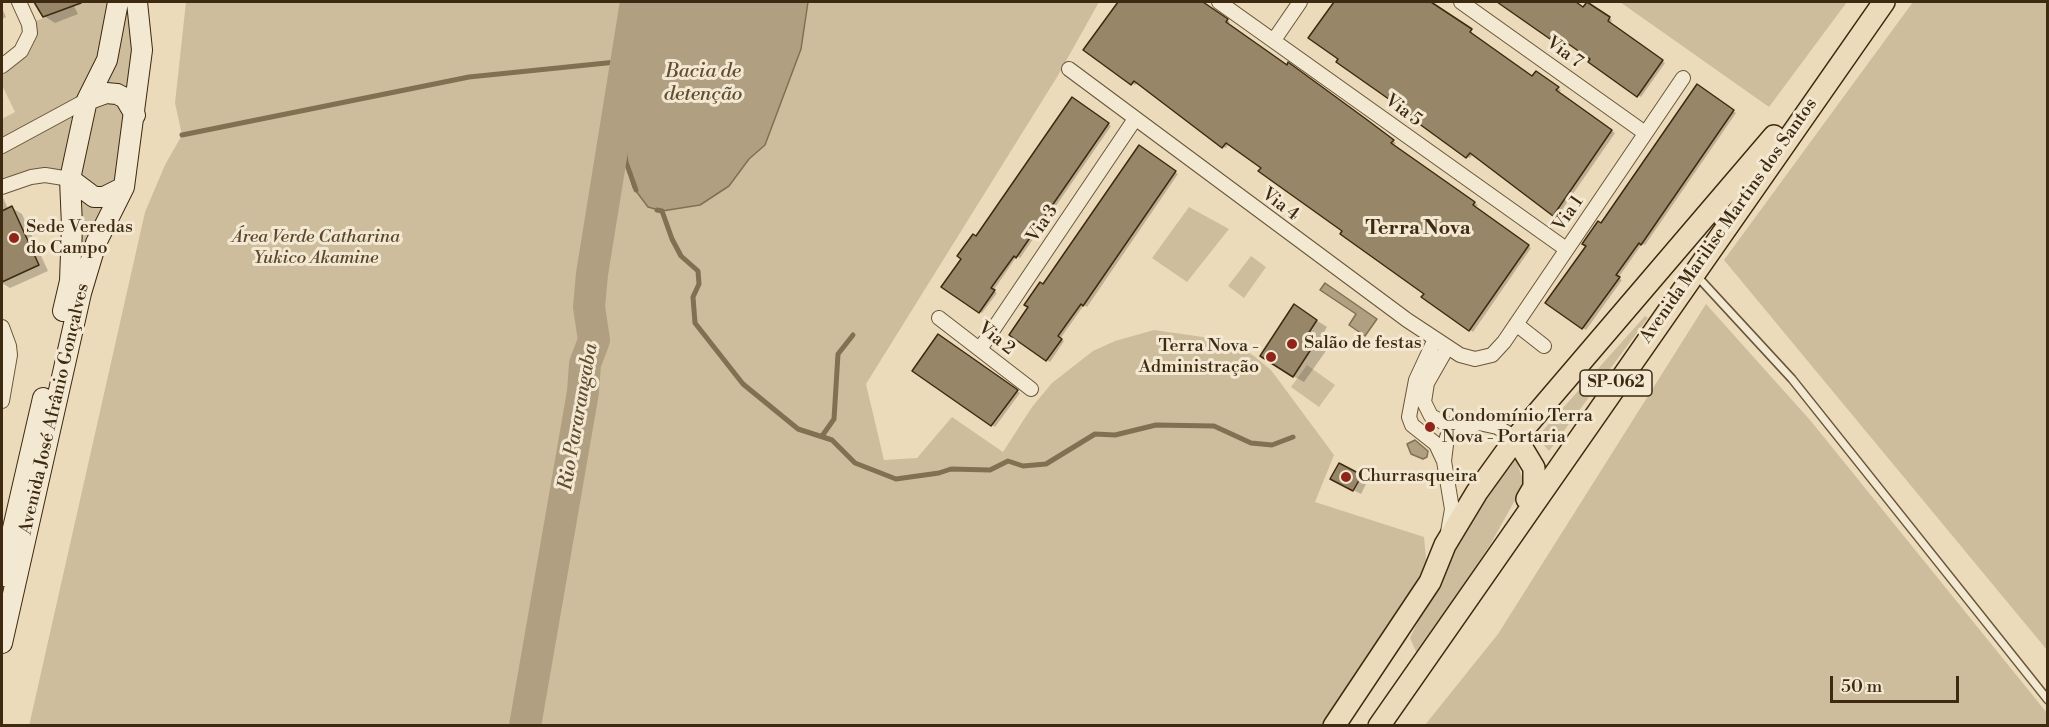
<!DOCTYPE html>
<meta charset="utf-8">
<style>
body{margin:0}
#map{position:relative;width:2049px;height:727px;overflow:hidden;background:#ecdbba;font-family:"Libre Bodoni",serif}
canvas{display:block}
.frame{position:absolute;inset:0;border:3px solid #3d2a10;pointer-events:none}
.scale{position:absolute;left:1830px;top:676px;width:129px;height:27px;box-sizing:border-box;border:3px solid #3d2a10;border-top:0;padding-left:8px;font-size:18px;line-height:21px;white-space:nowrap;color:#3d2a10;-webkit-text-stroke:4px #f3e8d2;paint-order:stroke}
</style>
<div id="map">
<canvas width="2049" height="727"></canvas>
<div class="frame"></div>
<div class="scale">50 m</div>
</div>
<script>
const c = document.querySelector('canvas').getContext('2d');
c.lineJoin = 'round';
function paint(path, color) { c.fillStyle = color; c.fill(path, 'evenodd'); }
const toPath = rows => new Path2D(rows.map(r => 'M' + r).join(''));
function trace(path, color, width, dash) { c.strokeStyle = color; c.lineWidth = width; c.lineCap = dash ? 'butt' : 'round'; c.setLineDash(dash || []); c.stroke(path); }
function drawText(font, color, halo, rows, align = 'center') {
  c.font = font + ' "Libre Bodoni",serif'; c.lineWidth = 6; c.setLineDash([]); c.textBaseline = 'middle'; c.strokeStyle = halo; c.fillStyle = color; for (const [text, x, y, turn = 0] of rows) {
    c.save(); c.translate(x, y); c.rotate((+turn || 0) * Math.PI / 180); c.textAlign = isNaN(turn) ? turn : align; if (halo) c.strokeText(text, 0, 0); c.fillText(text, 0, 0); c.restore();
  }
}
paint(toPath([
 [65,2,137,2,124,187,81,262,72,240,70,179,45,175,2,187,2,119,15,112,2,85,2,66,13,59,29,24,67,8],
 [186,2,1099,2,1057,77,866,384,884,460,917,458,952,417,1003,452,1032,407,1052,383,1093,351,1115,341,1154,330,1210,338,1233,343,1254,356,1271,370,1334,455,1315,502,1424,537,1428,582,1335,725,29,726,145,212,165,165,182,135,175,103],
 [1620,2,1847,2,1769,107],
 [1913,2,2047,2,2047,650,1724,260],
 [1189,207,1229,229,1187,282,1152,258],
 [1251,256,1266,267,1244,298,1228,286],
 [1706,304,1810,420,2047,713,2047,725,1425,725,1498,634],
 [1645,316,1648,318,1549,451,1537,437],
 [1307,365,1335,385,1319,407,1291,387],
 [1515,455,1524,484,1490,545,1418,656,1410,638,1457,538]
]), '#cebd9d');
const water = toPath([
 [636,2,808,2,801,49,765,145,749,159,729,186,700,205,662,211,648,207,633,187,626,162,618,107,636,2],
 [1325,283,1377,319,1365,336,1349,325,1356,314,1320,290,1325,283],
 [1415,440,1428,451,1427,457,1423,459,1411,454,1407,444,1415,440]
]);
paint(water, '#b09f80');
trace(water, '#827053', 1.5);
paint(toPath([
 [36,2,72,2,78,14,55,23,44,16],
 [1118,2,1193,2,1203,9,1209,7,1230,22,1228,25,1314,82,1396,143,1393,146,1478,205,1475,208,1531,248,1473,332,1424,296,1426,293,1263,167,1229,144,1226,148,1223,147,1138,82,1135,85,1132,83,1085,50],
 [1335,2,1430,2,1533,78,1536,73,1561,90,1559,93,1615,133,1557,217,1473,154,1470,158,1467,157,1310,38],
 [1504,2,1574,2,1584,8,1588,3,1612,20,1610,24,1665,63,1641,97,1590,62,1592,58,1558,34,1554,39,1551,38,1503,4],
 [2,8,6,17,2,19],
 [1697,86,1736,113,1645,245,1642,244,1618,278,1622,280,1586,330,1547,303],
 [1072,99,1111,126,1020,258,1017,256,993,291,997,293,982,313,943,286],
 [1139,147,1178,174,1087,307,1084,305,1060,339,1064,341,1050,362,1011,335],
 [2,195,8,209,12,208,22,214,48,271,10,288,2,283],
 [1305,313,1327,327,1318,342,1328,348,1304,382,1293,376],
 [942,338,1020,393,995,427,914,370],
 [1339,465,1368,480,1361,494,1332,479]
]), '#0003');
trace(toPath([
 [618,107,626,162,636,190],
 [182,135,469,77,626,61],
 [657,210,662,211,672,239,681,256,698,271,699,284,693,297,695,323,743,384,798,429,832,440,855,463,896,479,939,473,951,469,990,470,1008,461,1023,466,1046,464,1095,434,1115,435,1156,425,1214,426,1251,443,1272,445,1293,437],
 [822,436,834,419,838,354,853,335]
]), '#827053', 5);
trace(toPath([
 [525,726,583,392,585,364,594,340,589,307,592,274,636,2]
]), '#b09f80', 32);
const building = toPath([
 [34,2,81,2,81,3,43,17,34,2],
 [1118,2,1203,2,1228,19,1226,22,1287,65,1288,62,1366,119,1394,140,1391,143,1475,202,1473,205,1529,245,1469,331,1421,297,1424,294,1340,234,1342,231,1258,171,1261,168,1226,143,1222,148,1134,81,1131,85,1083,50,1118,2],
 [1334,2,1431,2,1472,29,1470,32,1532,76,1536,71,1559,87,1556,90,1612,130,1553,216,1470,153,1466,158,1418,123,1420,121,1336,62,1338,59,1308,38,1334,2],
 [1497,2,1576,2,1583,7,1587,2,1610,17,1608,21,1663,60,1637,97,1588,62,1590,59,1554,34,1550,39,1497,2],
 [1697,84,1734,110,1641,245,1639,243,1616,275,1620,277,1582,329,1545,303,1586,246,1582,244,1598,221,1601,223,1697,84],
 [1072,97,1109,123,1016,258,1014,256,991,288,995,290,979,313,941,287,961,259,957,256,973,234,976,236,1072,97],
 [1139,145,1176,171,1083,306,1081,304,1058,336,1062,339,1046,361,1009,335,1028,307,1024,305,1040,282,1043,284,1139,145],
 [12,206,39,265,2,282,2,211,12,206],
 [1294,304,1317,320,1308,334,1317,340,1293,377,1260,356,1294,304],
 [938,334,1018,390,991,426,912,371,938,334],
 [1339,463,1362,475,1353,491,1330,479,1339,463]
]);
paint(building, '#988668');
trace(building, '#3d2a10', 1.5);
const service = toPath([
 [1696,275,1792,379,2048,700]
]);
const minor = toPath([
 [1219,2,1566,249],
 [1461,2,1645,133],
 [1274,40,1300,2],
 [2,66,21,51,30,33,29,24,19,2],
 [1069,69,1407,320,1460,355,1475,359,1492,355,1504,342,1683,78],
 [2,146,87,100],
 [2,187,31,177,45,175,70,179],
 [939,318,1031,389],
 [1516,324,1544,346],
 [2,327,9,346,10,355,2,401],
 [1435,339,1416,380,1409,417,1412,425,1436,444,1443,459],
 [1447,348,1427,383,1424,402,1431,416,1458,430],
 [980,349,1135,119],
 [1448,532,1452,509,1444,461,1447,437,1458,430,1479,423,1497,427,1516,438]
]);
const secondary = toPath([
 [87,100,106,93,117,94,125,98,135,115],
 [70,179,94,197,104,197,124,187],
 [63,311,70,281,72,226,70,179,87,100,107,60,118,2],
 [2,576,43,398],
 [2,643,81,293,96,243,124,187,142,50,137,2]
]);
const primary = toPath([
 [1516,438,1534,468,1534,487,1527,499],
 [1334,726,1430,582,1445,545,1477,492,1516,438,1774,136],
 [1379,726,1884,2]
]);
trace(service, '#69563a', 10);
trace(minor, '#69563a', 16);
trace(secondary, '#3d2a10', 22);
trace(primary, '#3d2a10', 24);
trace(service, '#f3e8d2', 7);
trace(minor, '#f3e8d2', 14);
trace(secondary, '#f3e8d2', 20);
trace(primary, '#ecdbba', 21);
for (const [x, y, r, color] of [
 [14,238,6,"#8f2418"],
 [1292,344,6,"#8f2418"],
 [1271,357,6,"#8f2418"],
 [1430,427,6,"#8f2418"],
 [1346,477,6,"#8f2418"]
]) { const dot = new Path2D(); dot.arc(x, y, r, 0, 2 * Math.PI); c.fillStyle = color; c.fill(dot); trace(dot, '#f3e8d2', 2); }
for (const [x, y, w] of [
 [1616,383,72]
]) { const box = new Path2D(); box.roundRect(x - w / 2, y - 13, w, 26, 4.5); c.fillStyle = '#f3e8d2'; c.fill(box); trace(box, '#3d2a10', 1.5); }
drawText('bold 16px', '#3d2a10', null, [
 ["SP-062",1616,383]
]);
drawText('18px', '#3d2a10', '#f3e8d2', [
 ["Via 7",1564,53,36],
 ["Via 5",1403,111,36],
 ["Via 4",1280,205,37],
 ["Via 1",1569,214,-55],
 ["Avenida Marilise Martins dos Santos",1729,221,-55],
 ["Via 3",1043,224,-56],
 ["Via 2",996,339,38],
 ["Avenida José Afrânio Gonçalves",55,409,-77]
]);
drawText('18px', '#3d2a10', '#f3e8d2', [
 ["Sede Veredas",26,228],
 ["do Campo",26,249],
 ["Salão de festas",1304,344],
 ["Terra Nova -",1259,347,"right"],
 ["Administração",1259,368,"right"],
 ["Condomínio Terra",1442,417],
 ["Nova - Portaria",1442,438],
 ["Churrasqueira",1358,477]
], 'left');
drawText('italic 18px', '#5a472c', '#f3e8d2', [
 ["Área Verde Catharina",316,238],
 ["Yukico Akamine",316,259]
]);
drawText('italic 20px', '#604d32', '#f3e8d2', [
 ["Bacia de",703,72],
 ["detenção",703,95],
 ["Rio Pararangaba",579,417,-80]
]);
drawText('bold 20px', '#3d2a10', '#f3e8d2', [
 ["Terra Nova",1418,229]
]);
</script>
